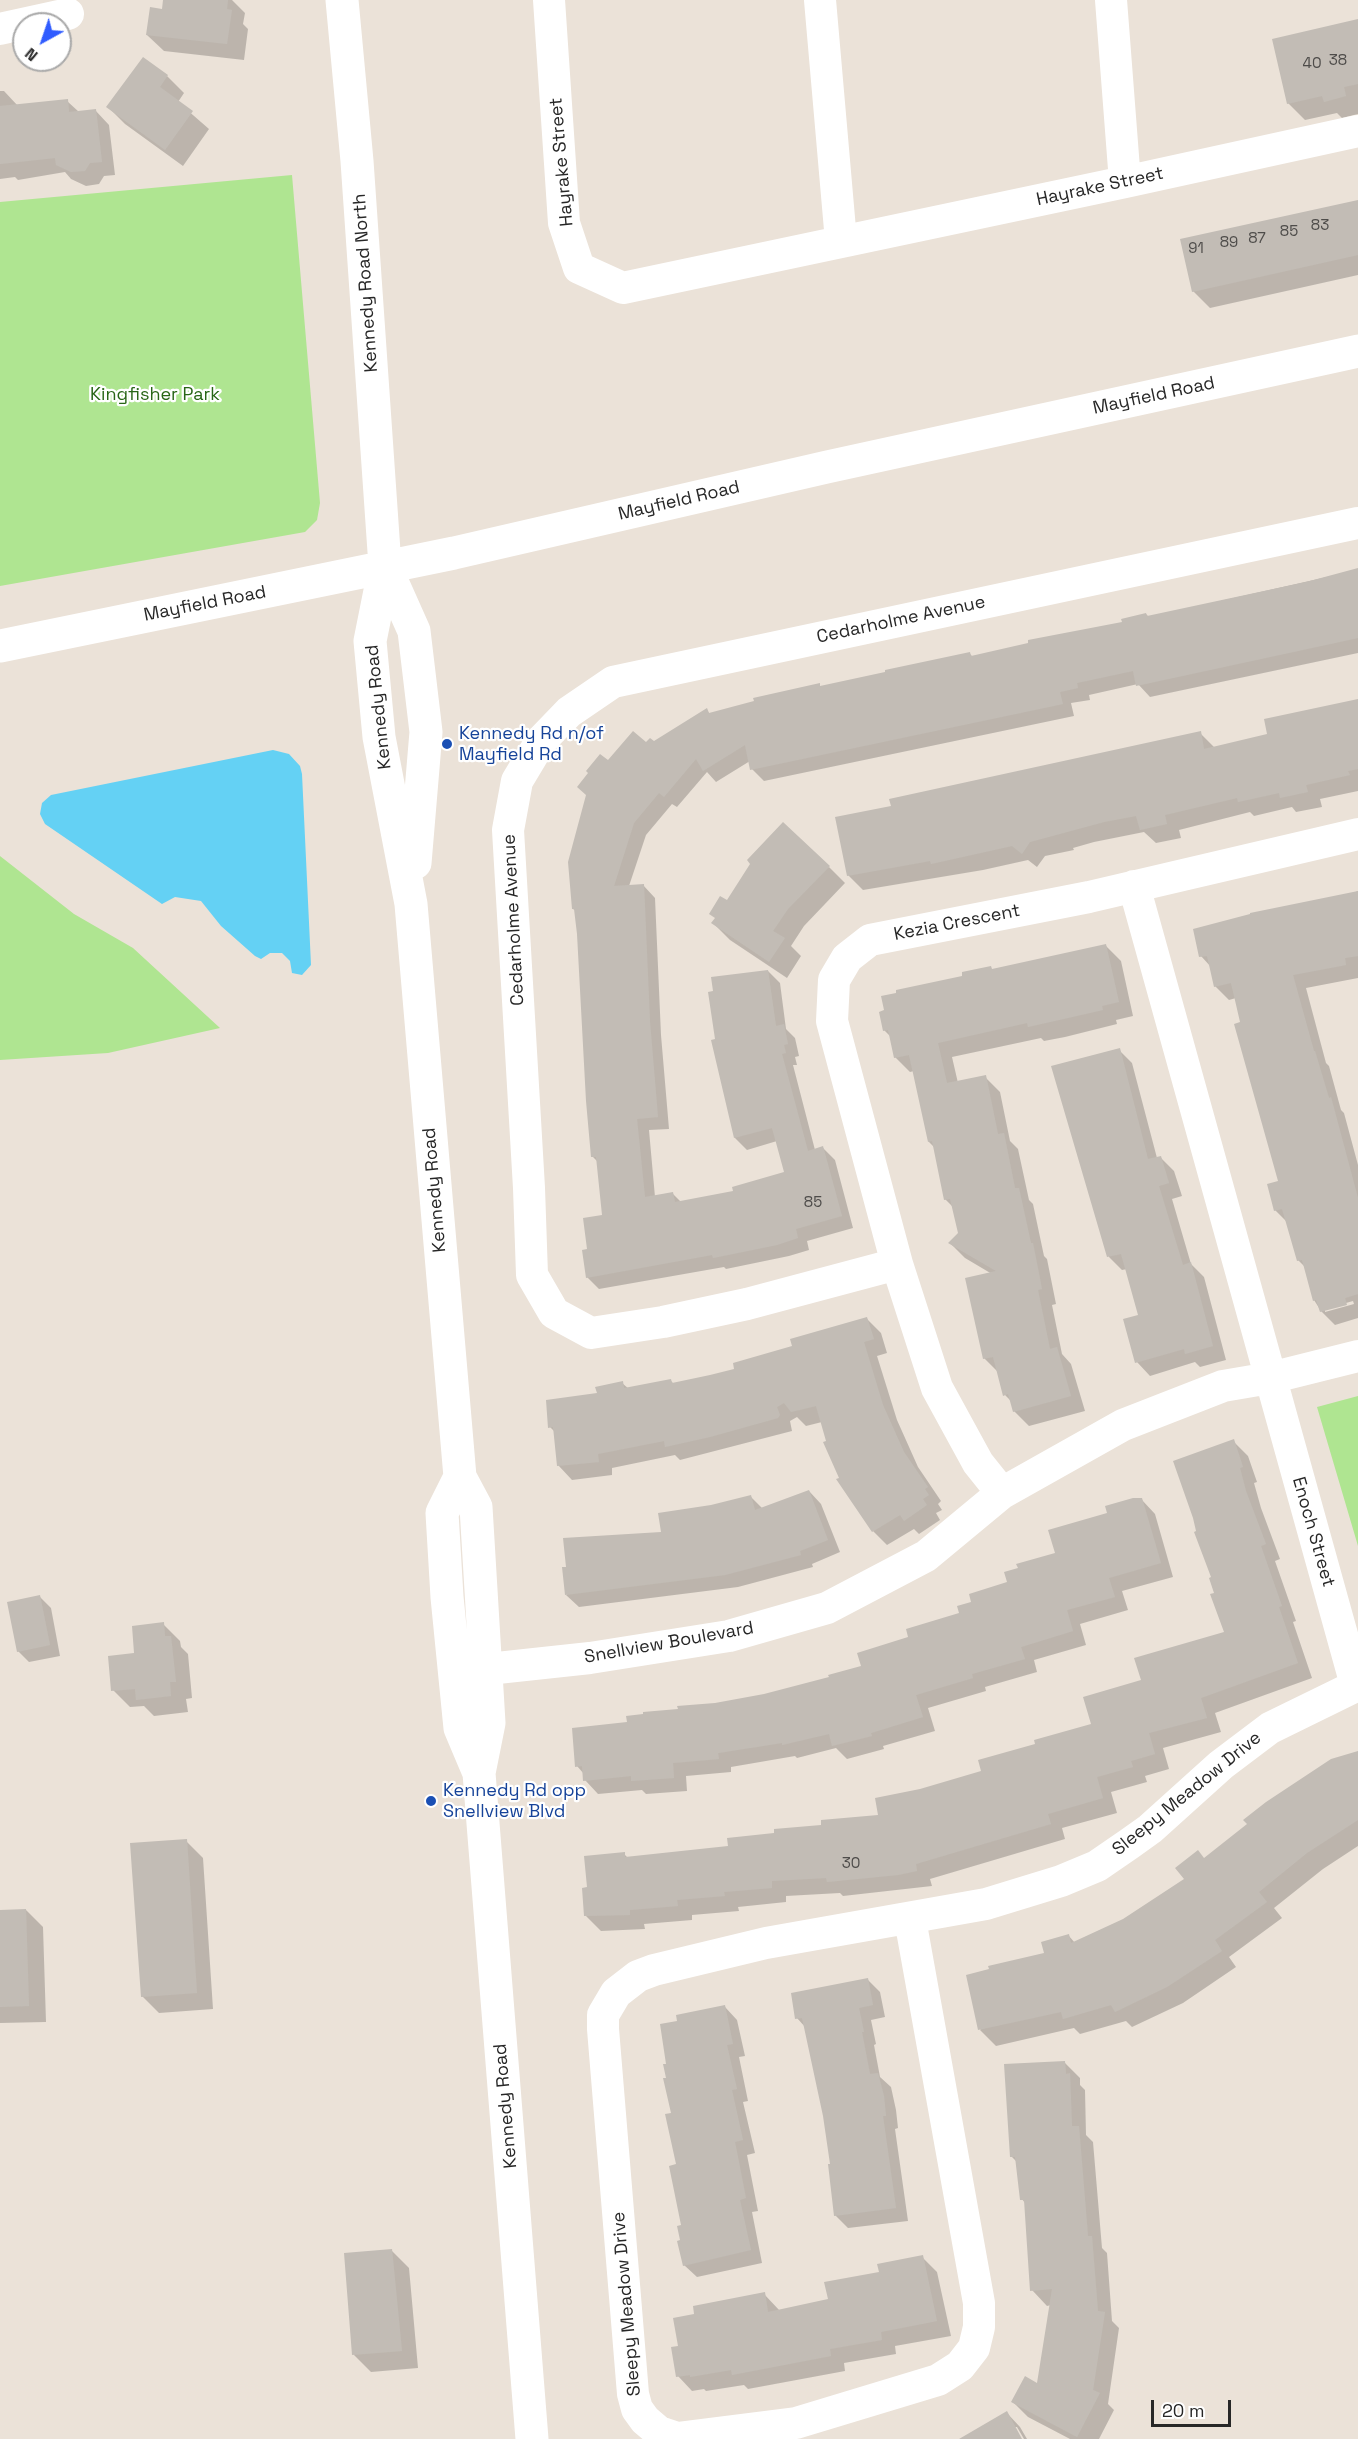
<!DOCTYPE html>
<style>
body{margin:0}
#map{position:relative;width:1358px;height:2439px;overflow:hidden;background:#ebe2d8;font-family:"Space Grotesk",sans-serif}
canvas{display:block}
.north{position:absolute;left:12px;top:12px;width:60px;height:60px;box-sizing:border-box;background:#fff;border:2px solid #a9a9a9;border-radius:50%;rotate:220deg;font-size:16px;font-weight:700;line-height:24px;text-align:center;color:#272727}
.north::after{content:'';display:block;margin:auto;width:21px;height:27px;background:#305cff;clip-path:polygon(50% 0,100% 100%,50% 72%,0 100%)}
.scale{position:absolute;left:1151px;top:2400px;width:80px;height:27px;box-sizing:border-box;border:3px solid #272727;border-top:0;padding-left:8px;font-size:18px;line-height:21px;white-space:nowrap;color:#272727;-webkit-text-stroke:4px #fff;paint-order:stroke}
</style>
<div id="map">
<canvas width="1358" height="2439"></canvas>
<div class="north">N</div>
<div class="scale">20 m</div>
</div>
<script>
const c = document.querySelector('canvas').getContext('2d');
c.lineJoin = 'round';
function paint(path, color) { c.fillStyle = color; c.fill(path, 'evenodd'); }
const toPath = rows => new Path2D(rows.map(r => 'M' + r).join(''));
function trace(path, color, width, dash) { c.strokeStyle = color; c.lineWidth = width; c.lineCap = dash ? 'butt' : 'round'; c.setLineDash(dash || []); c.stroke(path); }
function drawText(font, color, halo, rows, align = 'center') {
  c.font = font + ' "Space Grotesk",sans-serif'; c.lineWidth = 4.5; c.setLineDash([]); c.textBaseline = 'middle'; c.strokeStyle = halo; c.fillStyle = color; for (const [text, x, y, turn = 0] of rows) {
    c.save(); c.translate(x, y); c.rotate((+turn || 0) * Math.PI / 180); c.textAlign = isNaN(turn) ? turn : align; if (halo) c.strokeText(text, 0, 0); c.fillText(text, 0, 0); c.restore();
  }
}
paint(toPath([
 [292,175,320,503,317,520,305,532,0,586,0,202],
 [0,856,74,914,133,948,220,1028,108,1053,0,1060],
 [1358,1396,1358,1546,1317,1407]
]), '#afe591');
paint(toPath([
 [273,750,289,754,300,766,302,774,311,965,302,975,292,973,290,961,282,953,270,953,261,959,255,956,221,926,201,901,175,897,162,904,45,824,40,814,42,803,51,795]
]), '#64d1f4');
paint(toPath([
 [165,0,232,0,245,13,243,24,248,29,244,60,164,51,147,35,163,11],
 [1358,21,1358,114,1342,118,1337,113,1305,120,1288,103],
 [167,76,184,93,178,102,209,129,183,166,125,124,108,107],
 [0,91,4,91,18,106,67,101,79,112,95,110,109,125,115,175,104,176,99,184,86,186,71,179,65,172,18,180,15,177,0,179],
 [1358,202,1358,275,1210,308,1193,291],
 [1358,570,1358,653,1150,697,1138,684,1089,695,1090,700,1071,703,1074,716,764,781,752,769,750,761,716,782,707,772,677,807,672,804,646,835,629,886,643,885,655,898,661,1035,669,1129,649,1130,655,1197,673,1194,681,1202,735,1193,786,1173,777,1141,747,1150,735,1138,716,1040,768,971,780,983,786,1029,795,1038,799,1056,795,1057,797,1065,793,1065,815,1150,823,1148,835,1160,853,1228,807,1241,809,1250,789,1256,726,1269,724,1267,599,1289,587,1277,589,1251,604,1217,598,1162,593,1157,576,911,573,909,608,763,654,743,706,710,710,714,819,685,821,687,970,654,973,657,1123,623,1146,614,1149,617],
 [1358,700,1358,791,1320,799,1322,807,1296,812,1292,807,1254,816,1250,812,1179,830,1181,838,1156,843,1144,832,1094,842,1073,848,1074,850,1045,856,1037,867,1028,860,983,870,863,890,848,875,892,807,1200,733,1215,748,1269,735],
 [829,867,845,883,804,926,791,946,801,956,787,978,730,940,713,923,728,902],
 [1358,891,1358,978,1306,988,1326,1063,1329,1066,1341,1110,1344,1113,1358,1165,1358,1318,1335,1325,1321,1311,1314,1300,1306,1268,1298,1260,1287,1222,1275,1210,1280,1182,1236,998,1229,1000,1215,986,1211,967,1201,956],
 [1353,1301,1354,1304,1325,1312,1325,1309],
 [1106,946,1121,961,1133,1016,1116,1020,1117,1024,1065,1037,1044,1041,1041,1038,952,1057,958,1083,985,1077,1000,1092,1010,1141,1018,1149,1029,1200,1033,1204,1044,1256,1047,1259,1056,1304,1052,1305,1062,1354,1071,1364,1085,1411,1029,1426,1014,1411,1012,1402,1005,1395,999,1373,984,1358,992,1274,965,1258,950,1243,959,1233,954,1208,945,1199,934,1147,929,1142,914,1071,910,1072,895,1057,891,1037,884,1030,993,970],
 [1119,1050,1132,1063,1157,1158,1160,1157,1174,1171,1182,1196,1172,1199,1191,1264,1204,1277,1226,1360,1200,1367,1195,1362,1150,1376,1137,1362,1140,1316,1127,1269,1122,1270,1109,1257,1053,1067],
 [867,1319,881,1333,887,1353,877,1356,897,1420,918,1467,941,1501,938,1504,942,1510,936,1513,940,1520,919,1534,914,1529,887,1545,873,1531,841,1479,822,1422,806,1426,797,1417,790,1421,792,1431,680,1460,675,1455,612,1468,612,1475,572,1480,558,1465,555,1432,550,1427,598,1394,622,1383,629,1389,671,1381,674,1384,736,1370],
 [1233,1441,1248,1456,1257,1482,1254,1483,1261,1508,1280,1559,1275,1561,1296,1621,1293,1622,1312,1678,1215,1713,1221,1732,1163,1748,1169,1769,1145,1776,1147,1782,1111,1792,1117,1813,1062,1828,1065,1839,930,1879,932,1886,843,1896,840,1893,786,1896,786,1902,738,1907,739,1911,692,1915,692,1920,644,1924,645,1929,601,1931,586,1916,589,1888,624,1854,628,1858,729,1847,776,1835,880,1816,920,1790,983,1772,1037,1745,1093,1725,1142,1681,1226,1633,1216,1593],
 [809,1491,821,1504,840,1552,812,1564,813,1567,738,1587,579,1607,566,1595,663,1534,711,1506,751,1497,763,1509],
 [1142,1500,1155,1514,1173,1577,1122,1591,1128,1610,1080,1624,1086,1645,1034,1660,1037,1672,985,1687,986,1691,928,1708,935,1731,883,1746,884,1749,847,1759,836,1748,797,1758,795,1756,731,1767,731,1772,686,1776,687,1791,646,1794,642,1790,598,1794,585,1780,584,1774,577,1766,628,1723,764,1695,831,1678,863,1667,910,1638,961,1614,973,1603,1057,1554,1109,1514],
 [40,1597,51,1608,60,1656,29,1662,18,1651],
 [163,1624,180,1641,181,1647,188,1654,192,1698,186,1699,188,1712,154,1716,144,1706,130,1707,113,1690,136,1654],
 [1358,1753,1358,1846,1323,1869,1274,1908,1282,1918,1229,1957,1236,1967,1183,2003,1132,2027,1126,2021,1080,2034,1074,2028,996,2046,980,2030,1046,1954,1069,1936,1075,1943,1124,1920,1186,1880,1205,1859],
 [186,1841,203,1858,213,2009,159,2013,142,1996],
 [26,1910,43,1927,46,2022,0,2023,0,1911],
 [868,1980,880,1992,885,2017,871,2020,876,2044,874,2045,880,2077,891,2087,896,2110,898,2128,895,2129,908,2221,848,2228,835,2215,832,2165,824,2116,806,2028,797,2018],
 [725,2007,737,2020,745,2056,739,2057,748,2101,743,2102,755,2153,747,2155,758,2211,752,2212,762,2263,697,2277,684,2265,678,2165,668,2065,679,2022],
 [1065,2063,1080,2078,1080,2085,1085,2090,1086,2135,1093,2142,1102,2248,1107,2253,1112,2321,1119,2328,1108,2404,1114,2410,1099,2439,1070,2439,1028,2417,1013,2402,1038,2385,1051,2305,1047,2306,1032,2290,1025,2203,1022,2199,1017,2162,1012,2157],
 [392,2251,409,2268,418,2368,371,2372,354,2355],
 [922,2257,937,2272,951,2336,895,2346,896,2354,844,2363,845,2371,748,2389,744,2385,706,2391,704,2389,692,2391,678,2376,679,2347,696,2315,764,2294,780,2311,829,2301,880,2273],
 [1007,2413,1020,2427,1027,2439,1024,2439,1017,2427,1014,2427,1021,2439,962,2439]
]), '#0003');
paint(toPath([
 [163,0,228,0,227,9,232,10,227,44,146,35,150,7,162,9],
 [1358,19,1358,84,1344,87,1346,96,1324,102,1322,96,1287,104,1272,39],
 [143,57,168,75,160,87,193,111,165,150,106,107],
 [68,99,69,112,96,109,102,162,90,163,85,171,71,172,56,165,55,158,0,164,0,106],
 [1358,200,1358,255,1192,292,1180,239],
 [1358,568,1358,638,1136,686,1133,671,1077,683,1078,688,1060,692,1063,704,750,770,745,745,703,771,696,759,664,797,659,793,634,823,614,886,644,884,650,1022,658,1117,637,1119,645,1197,673,1192,675,1202,733,1191,732,1187,784,1172,772,1128,734,1138,711,1040,715,1039,708,992,713,991,711,977,768,970,776,1026,784,1024,788,1044,784,1045,786,1053,782,1054,808,1151,823,1146,842,1216,796,1229,798,1238,777,1245,713,1258,712,1255,586,1278,582,1250,587,1249,583,1218,602,1215,596,1157,591,1157,586,1101,577,934,574,909,572,909,568,862,586,795,577,787,588,773,586,771,600,754,608,760,633,731,646,742,650,738,654,741,707,708,709,713,754,701,753,698,820,683,820,686,885,672,885,670,970,652,971,656,1028,643,1028,640,1122,622,1121,619,1146,613,1147,616,1306,582],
 [1358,699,1358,769,1348,771,1350,775,1306,785,1308,792,1280,798,1279,793,1238,802,1237,798,1165,815,1167,824,1140,830,1136,816,1104,822,1030,842,1022,854,1012,846,931,864,930,861,847,876,835,817,891,806,889,799,1201,731,1204,749,1267,734,1264,719],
 [783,822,830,866,788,909,773,931,785,938,769,962,711,923,715,918,709,914,720,896,727,900,750,864,747,860],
 [1358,891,1358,956,1345,958,1346,965,1293,975,1314,1051,1315,1051,1329,1098,1331,1097,1358,1198,1358,1294,1345,1298,1347,1305,1320,1312,1316,1300,1313,1301,1302,1260,1297,1261,1282,1209,1274,1211,1267,1184,1278,1181,1234,1024,1240,1022,1231,983,1214,987,1207,956,1199,957,1193,929,1250,914,1250,913],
 [1106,944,1119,1002,1102,1006,1103,1010,1050,1022,1028,1027,1027,1023,938,1043,947,1083,986,1075,998,1134,1004,1133,1015,1188,1019,1188,1031,1243,1033,1243,1042,1289,1038,1290,1050,1349,1057,1347,1071,1396,1013,1412,1008,1394,1003,1396,993,1357,983,1359,965,1278,996,1271,948,1243,958,1233,950,1199,944,1200,932,1141,928,1142,909,1055,894,1058,888,1030,883,1031,879,1012,884,1010,881,996,896,993,896,990,962,976,962,972,991,966,992,969],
 [1120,1048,1148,1159,1161,1156,1169,1183,1159,1186,1183,1265,1191,1262,1213,1346,1185,1354,1184,1349,1135,1363,1123,1319,1138,1315,1121,1254,1107,1257,1051,1066],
 [867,1317,874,1339,864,1342,883,1405,904,1452,928,1487,925,1489,929,1495,923,1499,927,1505,904,1521,900,1515,872,1532,836,1479,839,1478,823,1442,826,1441,816,1406,791,1412,784,1403,777,1407,780,1415,778,1418,710,1437,665,1447,664,1441,598,1454,599,1462,557,1466,553,1427,548,1428,546,1400,597,1393,595,1387,623,1381,624,1388,671,1379,672,1383,710,1375,734,1369,733,1363,792,1346,790,1339],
 [1234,1439,1243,1467,1240,1468,1246,1491,1266,1544,1261,1546,1282,1606,1279,1607,1298,1663,1201,1698,1207,1718,1149,1733,1155,1754,1131,1761,1133,1767,1097,1777,1103,1798,1048,1814,1051,1824,916,1864,917,1871,898,1875,827,1882,826,1878,772,1881,772,1888,724,1892,725,1896,677,1900,678,1906,630,1910,630,1915,584,1916,582,1888,587,1887,584,1856,625,1852,625,1857,728,1846,727,1838,774,1833,774,1829,821,1825,821,1820,878,1815,875,1798,920,1789,981,1771,978,1760,1035,1744,1034,1740,1091,1724,1083,1697,1141,1680,1134,1658,1224,1632,1210,1594,1214,1593,1209,1578,1211,1577,1194,1532,1196,1531,1193,1518,1173,1461],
 [809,1490,828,1540,800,1551,801,1555,725,1575,565,1595,562,1567,566,1567,563,1538,661,1532,658,1513,711,1505,751,1495,755,1510],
 [1133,1498,1142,1498,1161,1563,1109,1578,1115,1597,1067,1610,1073,1631,1021,1647,1025,1659,972,1674,973,1678,916,1695,923,1717,871,1733,872,1736,832,1746,829,1734,782,1745,782,1743,718,1753,719,1759,673,1763,674,1778,631,1781,631,1776,583,1781,582,1766,575,1767,572,1728,627,1722,626,1716,643,1714,643,1712,678,1709,677,1706,715,1703,764,1694,829,1677,828,1675,861,1666,857,1653,908,1637,906,1629,959,1613,957,1606,971,1602,969,1594,1007,1582,1004,1572,1018,1568,1016,1564,1055,1553,1048,1530,1107,1513,1105,1506],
 [40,1595,50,1645,17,1652,7,1602],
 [164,1622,165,1636,171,1636,176,1682,170,1682,171,1696,136,1700,135,1689,111,1691,108,1656,134,1653,132,1626],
 [1358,1751,1358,1820,1307,1853,1259,1892,1267,1902,1215,1940,1222,1951,1167,1987,1115,2012,1111,2005,1063,2019,1061,2012,978,2030,966,1975,989,1969,988,1966,1044,1953,1041,1942,1069,1934,1071,1943,1123,1919,1184,1879,1175,1868,1198,1850,1204,1858,1247,1824,1243,1820,1266,1802,1331,1759],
 [187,1839,197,1993,141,1997,130,1843],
 [26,1909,29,2006,0,2007,0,1910],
 [868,1978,873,2005,859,2008,864,2032,862,2032,870,2074,878,2073,884,2096,886,2116,883,2116,896,2208,834,2216,828,2164,830,2164,823,2116,802,2018,795,2019,791,1993],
 [725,2005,733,2044,727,2045,737,2089,732,2090,743,2140,735,2142,746,2198,740,2200,751,2250,683,2266,677,2241,680,2240,677,2226,681,2225,669,2166,676,2164,665,2114,671,2113,663,2078,666,2078,663,2064,666,2064,660,2024,677,2021,676,2015],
 [1065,2061,1066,2074,1070,2073,1072,2126,1079,2126,1088,2236,1092,2236,1098,2311,1105,2312,1093,2390,1100,2393,1077,2437,1011,2402,1025,2376,1037,2383,1052,2289,1030,2291,1024,2200,1020,2200,1015,2157,1010,2157,1004,2064],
 [392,2249,402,2351,352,2355,344,2253],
 [923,2255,937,2321,881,2332,882,2340,830,2349,831,2356,732,2375,731,2370,690,2377,690,2375,676,2377,671,2347,678,2346,673,2318,694,2314,693,2306,765,2292,768,2312,828,2299,824,2282,879,2272,877,2264],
 [1007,2411,1022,2439,959,2439]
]), '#c2bcb5');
trace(toPath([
 [549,0,564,223,579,268,623,288,1125,182,1358,131],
 [820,0,841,241],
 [1111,0,1125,182],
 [0,29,68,14],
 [1134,886,1356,1685],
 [897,1264,747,1304,663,1322,591,1333,554,1313,532,1275,529,1188,508,830,517,781,541,741,569,712,613,682,1358,523],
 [1002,1493,978,1463,937,1388,897,1264,832,1021,834,980,847,958,870,940,1089,897,1358,834],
 [460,1672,590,1658,729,1636,827,1608,926,1556,1002,1493,1123,1425,1223,1386,1270,1378,1358,1356],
 [910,1919,979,2303,979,2327,974,2348,960,2366,938,2380,796,2423,677,2438,659,2432,645,2420,637,2409,633,2394,603,2029,603,2015,616,1993,638,1976,654,1970,766,1943,986,1904,1061,1881,1097,1866,1129,1844,1150,1829,1221,1765,1270,1728,1358,1685]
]), '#fff', 32);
trace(toPath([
 [342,0,357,161,385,566,370,641,379,737,411,904,460,1477,476,1507,489,1723,479,1773,532,2439],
 [385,566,414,631,426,732,415,863],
 [0,646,454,553,827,467,1358,351],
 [460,1477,442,1513,447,1597,460,1728,479,1773]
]), '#fff', 33);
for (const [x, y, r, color] of [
 [447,744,6,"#1a4fb4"],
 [431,1801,6,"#1a4fb4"]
]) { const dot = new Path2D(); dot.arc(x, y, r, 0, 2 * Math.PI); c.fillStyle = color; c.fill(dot); trace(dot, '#fff', 2); }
drawText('15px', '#4e4c4a', null, [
 ["38",1338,61],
 ["40",1312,64],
 ["83",1320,226],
 ["85",1289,232],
 ["87",1257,239],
 ["89",1229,243],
 ["91",1196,249],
 ["85",813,1203],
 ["30",851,1864]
]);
drawText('18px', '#272727', '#fff', [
 ["Hayrake Street",562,162,-95],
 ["Hayrake Street",1100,187,-12],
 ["Kennedy Road North",366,283,-94],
 ["Mayfield Road",1154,396,-12],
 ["Mayfield Road",679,501,-13],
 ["Mayfield Road",205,604,-11],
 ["Cedarholme Avenue",901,620,-12],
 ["Kennedy Road",379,707,-96],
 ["Cedarholme Avenue",514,920,-93],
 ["Kezia Crescent",957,923,-11],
 ["Kennedy Road",435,1190,-95],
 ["Enoch Street",1313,1532,74],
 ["Snellview Boulevard",669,1643,-10],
 ["Sleepy Meadow Drive",1187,1794,-39],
 ["Kennedy Road",506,2106,-95],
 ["Sleepy Meadow Drive",627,2304,-95]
]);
drawText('18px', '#286616', '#fff', [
 ["Kingfisher Park",155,395]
]);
drawText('18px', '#164399', '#fff', [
 ["Kennedy Rd n/of",459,734],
 ["Mayfield Rd",459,755],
 ["Kennedy Rd opp",443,1791],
 ["Snellview Blvd",443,1812]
], 'left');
</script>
